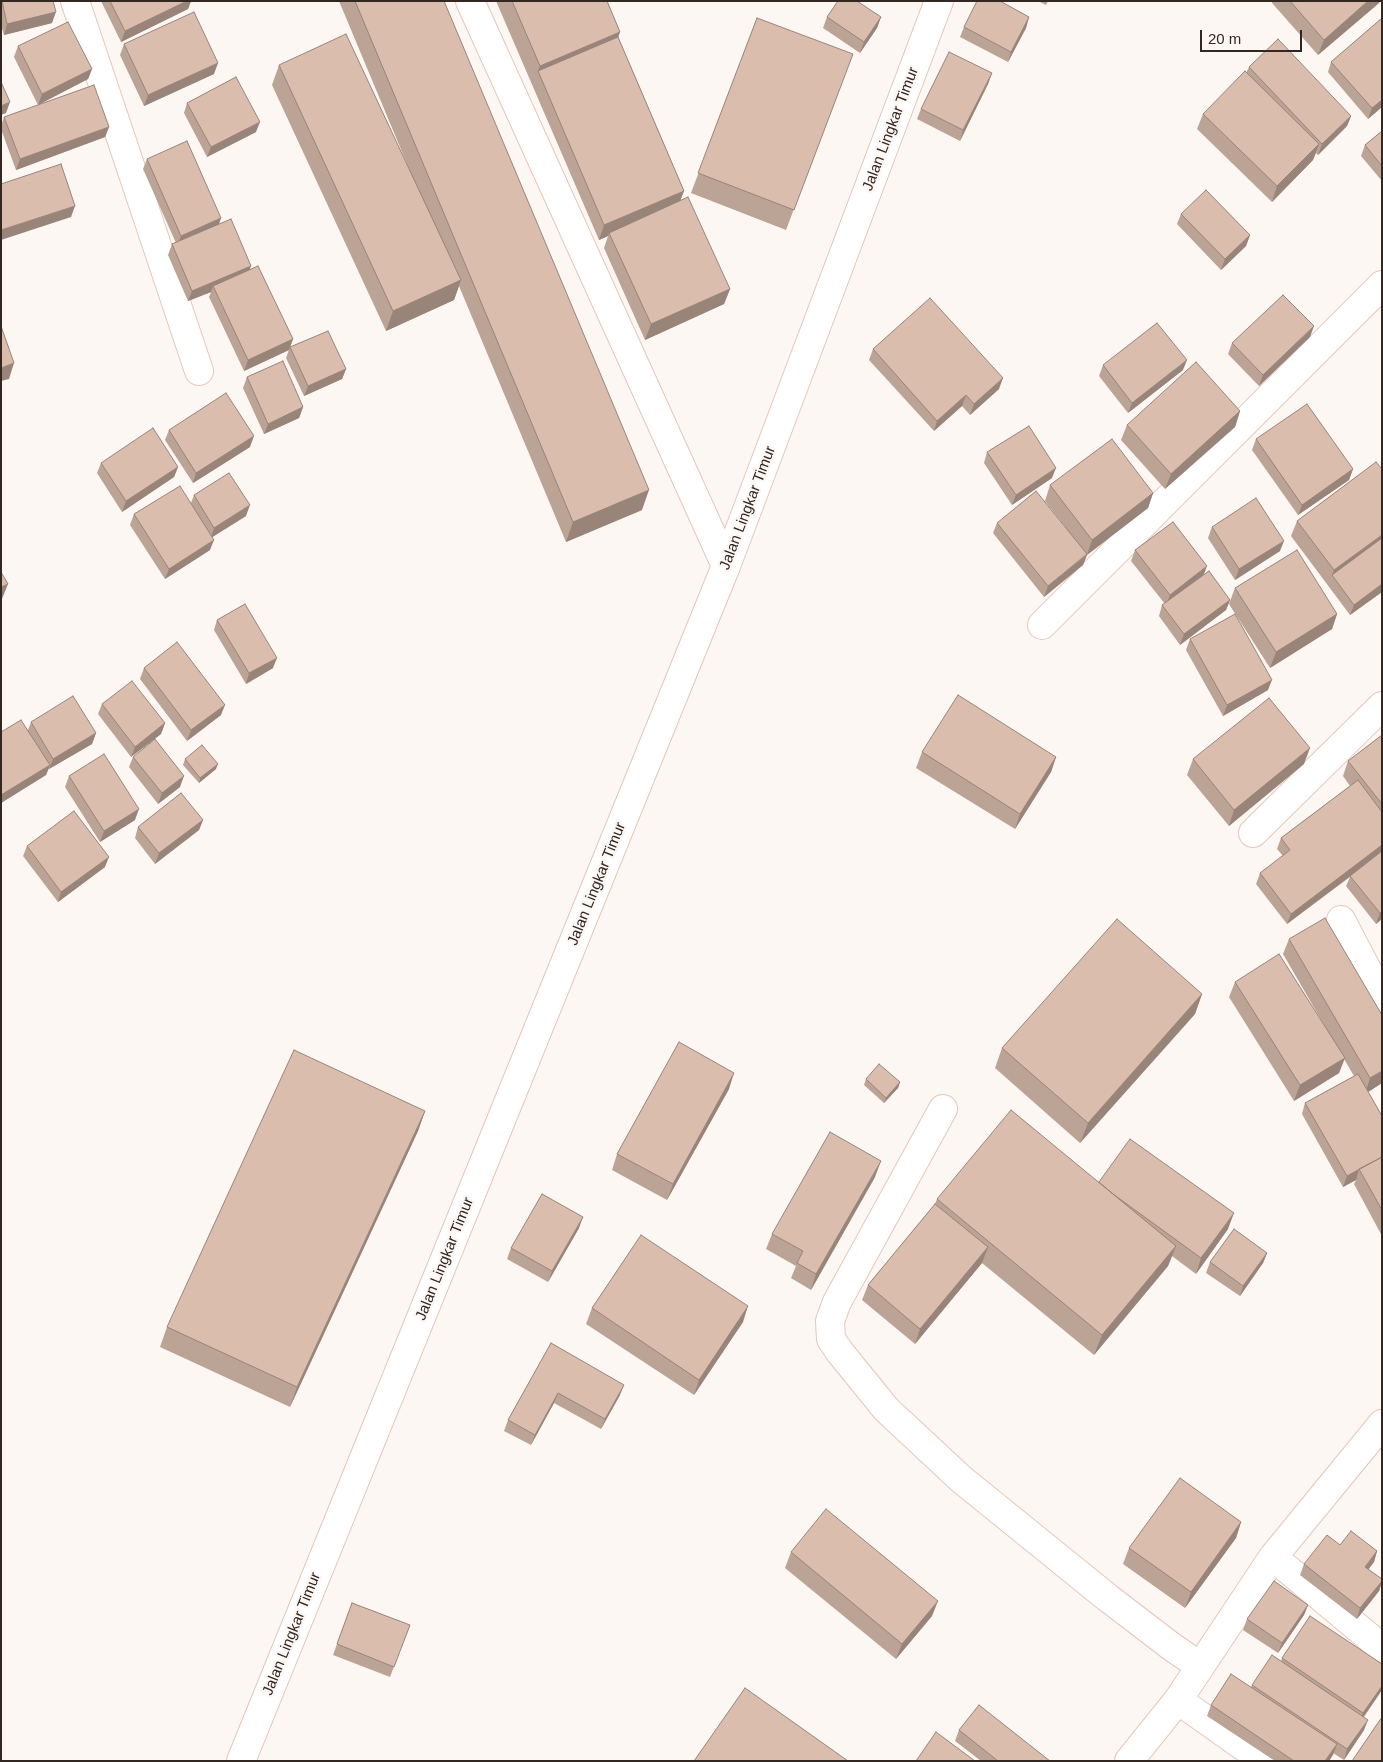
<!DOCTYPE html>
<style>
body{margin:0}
#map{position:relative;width:1383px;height:1762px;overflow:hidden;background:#fdf7f4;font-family:Arial,sans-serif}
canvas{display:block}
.frame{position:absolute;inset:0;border:2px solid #322721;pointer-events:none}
.scale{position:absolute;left:1200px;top:30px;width:102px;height:22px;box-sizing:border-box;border:2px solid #322721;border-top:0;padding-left:6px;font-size:15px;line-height:18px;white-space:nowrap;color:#322721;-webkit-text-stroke:4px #fdf7f4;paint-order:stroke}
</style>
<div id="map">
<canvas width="1383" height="1762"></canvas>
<div class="frame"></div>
<div class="scale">20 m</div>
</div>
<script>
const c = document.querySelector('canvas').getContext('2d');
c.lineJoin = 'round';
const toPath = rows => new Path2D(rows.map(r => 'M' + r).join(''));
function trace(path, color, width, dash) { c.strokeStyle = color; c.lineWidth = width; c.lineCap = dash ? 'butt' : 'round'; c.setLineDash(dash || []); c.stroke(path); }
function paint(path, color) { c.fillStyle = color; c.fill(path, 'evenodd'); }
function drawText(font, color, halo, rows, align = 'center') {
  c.font = font + ' Arial,sans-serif'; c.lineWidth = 5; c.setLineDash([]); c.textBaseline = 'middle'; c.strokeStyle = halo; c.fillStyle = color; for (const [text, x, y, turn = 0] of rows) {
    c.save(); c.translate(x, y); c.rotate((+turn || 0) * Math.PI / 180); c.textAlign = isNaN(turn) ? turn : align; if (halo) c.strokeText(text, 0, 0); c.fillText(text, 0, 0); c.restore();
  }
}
const minor = toPath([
 [75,1,199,371],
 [470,1,726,566],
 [1042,625,1382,285],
 [1253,833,1382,706],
 [1341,920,1382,998],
 [943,1109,837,1302,830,1321,831,1339,839,1351,886,1409,961,1479,1108,1598,1172,1647,1200,1666],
 [1273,1557,1382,1648],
 [1178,1700,1264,1761],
 [1129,1761,1178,1700,1273,1557,1382,1424]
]);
const trunk = toPath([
 [241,1761,726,566,939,1]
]);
trace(minor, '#e4c7b7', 30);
trace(trunk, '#e4c7b7', 30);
trace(minor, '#fff', 28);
trace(trunk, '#fff', 28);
paint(toPath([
 [1,1,53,1,52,23,4,35,1,25],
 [101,1,191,1,188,9,121,42],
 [339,1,444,1,642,510,566,542,459,286,454,300,386,331,272,85,279,65,410,171],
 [496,1,607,1,620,32,618,37,684,191,680,201,730,289,724,304,645,340,604,248,608,236,599,240],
 [1038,1,1048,1,1046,5],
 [1272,1,1380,1,1379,3,1318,55,1272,3],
 [827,17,881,17,877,28,860,53,823,28],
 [1029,17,1026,28,1008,62,960,37,964,27],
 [757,18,845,74,786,230,691,193],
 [1382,18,1382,107,1368,119,1328,72,1331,62],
 [124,44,214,74,144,106,120,55],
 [18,46,92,69,88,79,38,105,14,57],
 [1249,67,1351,116,1347,126,1318,155,1316,153,1313,160,1272,202,1197,129,1203,114,1246,73],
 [992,73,988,84,960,141,917,119,921,109],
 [187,103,256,132,207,157,184,113],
 [4,117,109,127,105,137,16,170,1,129,1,126],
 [1382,131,1382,181,1361,156,1365,145],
 [147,159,221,218,219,224,250,269,293,339,289,350,244,371,209,297,211,292,188,301,168,255,172,244,176,243,143,169],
 [1181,214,1250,235,1246,246,1221,270,1177,224],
 [1310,337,1259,386,1228,354,1232,343],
 [290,347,346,369,342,379,304,396,286,358],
 [873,349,999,389,970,415,962,406,934,431,869,360],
 [1103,365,1183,370,1128,413,1099,376],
 [247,377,303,407,299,418,264,434,243,388],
 [1240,411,1235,427,1165,489,1121,440,1127,425],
 [169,430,250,447,193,483,165,440],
 [1256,439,1353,469,1349,480,1298,515,1252,450],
 [987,452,1052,478,1012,505,984,463],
 [101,463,178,467,174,477,122,512,97,473],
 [1382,469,1382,592,1350,615,1291,536,1297,521],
 [1050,485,1153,493,1148,508,1087,555,1083,565,1044,597,993,533,997,523,1067,529,1045,501],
 [194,495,246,516,212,537,210,550,165,579,130,525,134,514,191,503],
 [1212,527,1280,551,1235,580,1208,538],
 [1135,550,1204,575,1230,600,1226,610,1180,645,1159,616,1162,605,1165,604,1131,561],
 [1235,588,1337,614,1332,629,1270,668,1229,604],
 [217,620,273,668,246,684,214,630],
 [1190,639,1268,690,1223,716,1186,650],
 [144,668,221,715,187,741,140,679],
 [102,704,165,723,161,734,131,757,98,714],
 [31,722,96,733,92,744,49,769,49,768,46,775,1,803,1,732,28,730],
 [1382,735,1382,919,1376,924,1346,886,1350,877,1287,924,1256,884,1260,873,1283,856,1277,849,1281,838,1350,786,1343,776,1348,761],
 [922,752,1056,757,1051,772,1015,829,916,768],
 [133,757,180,787,158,804,129,767],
 [185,759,216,769,199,783,183,765],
 [1193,759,1304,764,1229,826,1187,775],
 [69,776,135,820,100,842,65,787],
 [203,820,199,830,155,864,135,838,138,827],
 [27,846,105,867,58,902,23,856],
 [1289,939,1382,1083,1368,1092,1382,1116,1382,1236,1354,1184,1356,1180,1343,1187,1302,1114,1305,1103,1354,1076,1344,1059,1339,1073,1294,1101,1229,997,1235,982,1327,1030,1283,954],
 [1202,994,1195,1014,1080,1143,995,1068,1002,1048],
 [866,1079,900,1082,898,1088,884,1103,864,1085],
 [729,1089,667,1200,612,1170,617,1154],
 [425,1111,418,1131,290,1407,160,1347,167,1327],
 [875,1177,811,1290,791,1278,796,1266,766,1249,772,1234],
 [1099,1182,1228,1229,1196,1274,1172,1256,1168,1266,1094,1355,982,1263,915,1344,862,1300,868,1285,935,1204,937,1199],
 [579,1228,548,1282,507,1259,511,1248],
 [1267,1253,1263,1263,1240,1296,1206,1273,1210,1262],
 [592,1308,743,1322,694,1395,586,1324],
 [551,1343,620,1395,601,1429,554,1403,531,1445,504,1431,508,1420],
 [1241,1522,1236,1538,1185,1608,1123,1564,1129,1548],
 [1340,1545,1377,1551,1374,1562,1368,1569,1382,1579,1382,1583,1379,1591,1357,1619,1300,1575,1304,1564],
 [791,1552,932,1616,896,1659,785,1568],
 [352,1603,410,1625,390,1677,333,1655],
 [1308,1605,1304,1615,1278,1653,1243,1630,1247,1619],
 [1282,1658,1382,1664,1382,1690,1364,1717,1364,1730,1344,1760,1333,1753,1329,1761,1275,1761,1207,1716,1211,1705,1251,1687,1252,1685,1281,1661],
 [959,1730,1050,1761,981,1761,955,1741]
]), '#bba395');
paint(toPath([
 [187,1,191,1,188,9,121,42,125,31],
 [1368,1,1380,1,1379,3,1318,55,1324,40],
 [56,12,52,23,4,35,7,24],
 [881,17,877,28,860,53,864,42],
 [1029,17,1026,28,1008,62,1011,52],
 [620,32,613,52,538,71,532,86,540,66],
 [218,63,214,74,144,106,148,95],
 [92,69,88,79,38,105,42,94],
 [992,73,988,84,960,141,963,130],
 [1382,100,1382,107,1368,119,1372,108],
 [10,102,6,113,1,115,1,106],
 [1351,116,1347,126,1318,155,1322,144],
 [260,122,256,132,207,157,211,147],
 [109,127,105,137,16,170,20,159],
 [1319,144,1313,160,1272,202,1277,186],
 [684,191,678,206,609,233,608,236,599,240,604,225],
 [75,206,71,217,1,240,1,230],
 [221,218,217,229,177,246,181,236],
 [1250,235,1246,246,1221,270,1225,259],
 [251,266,247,277,213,286,211,292,188,301,192,291],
 [461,280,454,300,386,331,393,311],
 [730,289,724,304,645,340,651,324],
 [1314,326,1310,337,1259,386,1263,375],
 [293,339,289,350,244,371,248,360],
 [1187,360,1183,370,1128,413,1132,403],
 [14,363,9,379,1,381,1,368],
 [346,369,342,379,304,396,308,386],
 [1003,378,999,389,970,415,974,404],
 [966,395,962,406,934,431,937,421],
 [303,407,299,418,264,434,268,424],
 [1240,411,1235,427,1165,489,1171,474],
 [254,436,250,447,193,483,196,473],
 [178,467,174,477,122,512,126,501],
 [1056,468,1052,478,1012,505,1016,495],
 [1353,469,1349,480,1298,515,1302,505],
 [649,490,642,510,566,542,573,522],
 [1153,493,1148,508,1087,555,1083,565,1044,597,1048,586,1087,555,1092,540],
 [250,505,246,516,211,538,214,528],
 [1382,535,1382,546,1332,575,1334,570],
 [214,540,210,550,165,579,169,569],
 [1284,541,1280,551,1235,580,1239,569],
 [1207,566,1203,577,1166,605,1170,595],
 [8,584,2,599,1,600,1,587],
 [1382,584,1382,592,1350,615,1354,605],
 [1230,600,1226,610,1180,645,1184,634],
 [1337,614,1332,629,1270,668,1276,652],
 [277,658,273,668,246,684,249,673],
 [1272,680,1268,690,1223,716,1227,705],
 [225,705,221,715,187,741,191,730],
 [165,723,161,734,131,757,135,747],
 [96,733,92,744,49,769,53,759],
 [1310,748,1304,764,1229,826,1234,810],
 [1056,757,1051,772,1015,829,1020,814],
 [218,764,216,769,199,783,200,778],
 [50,765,46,775,1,803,1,795],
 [184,776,180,787,158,804,162,793],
 [139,809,135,820,100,842,104,831],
 [203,820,199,830,155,864,159,853],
 [1382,845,1382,852,1287,924,1291,914],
 [109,857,105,867,58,902,61,892],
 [1382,912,1382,919,1376,924,1380,913],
 [1202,994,1195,1014,1080,1143,1088,1123],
 [1345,1058,1339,1073,1294,1101,1300,1085],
 [1382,1071,1382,1083,1365,1094,1370,1078],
 [734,1073,729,1089,667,1200,673,1184],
 [900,1082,898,1088,884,1103,886,1098],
 [425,1111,418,1131,290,1407,297,1387],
 [881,1161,875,1177,811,1290,816,1274],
 [1359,1169,1356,1180,1343,1187,1347,1176],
 [1234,1213,1228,1229,1196,1274,1201,1258],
 [583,1217,579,1228,548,1282,552,1271],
 [1176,1246,1168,1266,1094,1355,1102,1335],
 [988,1247,982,1263,915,1344,920,1329],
 [1267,1253,1263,1263,1240,1296,1243,1286],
 [748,1306,743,1322,694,1395,699,1380],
 [624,1385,620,1395,601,1429,605,1419],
 [558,1393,554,1403,531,1445,535,1435],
 [1241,1522,1236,1538,1185,1608,1191,1592],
 [1377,1551,1374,1562,1362,1578,1365,1567],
 [1382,1581,1379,1591,1357,1619,1360,1608],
 [938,1601,932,1616,896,1659,902,1644],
 [1308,1605,1304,1615,1278,1653,1282,1643],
 [1382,1686,1382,1690,1359,1723,1363,1713],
 [1368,1720,1364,1730,1344,1760,1347,1749],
 [1337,1744,1333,1755,1329,1761,1325,1761]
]), '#998479');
const building = toPath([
 [2,1,53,1,56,12,7,24,2,1],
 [110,1,187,1,125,31,110,1],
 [355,1,444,1,649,490,573,522,355,1],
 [512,1,607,1,620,32,540,66,512,1],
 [838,1,857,1,881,17,864,42,827,17,838,1],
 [977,1,1000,1,1029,17,1011,52,964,27,977,1],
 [1290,1,1368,1,1324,40,1290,1],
 [194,12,218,63,148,95,124,44,194,12],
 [757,18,853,54,794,210,698,173,757,18],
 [1382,18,1382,100,1372,108,1331,62,1382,18],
 [68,22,92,69,42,94,18,46,68,22],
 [346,34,461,280,393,311,279,65,346,34],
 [618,37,684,191,604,225,538,71,618,37],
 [1278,39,1351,116,1322,144,1249,67,1278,39],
 [949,52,992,73,963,130,921,109,949,52],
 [1245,71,1319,144,1277,186,1203,114,1245,71],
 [236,77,260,122,211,147,187,103,236,77],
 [1,82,10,102,1,106,1,82],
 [94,85,109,127,20,159,4,117,94,85],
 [1382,131,1382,166,1365,145,1382,131],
 [187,141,221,218,181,236,147,159,187,141],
 [61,164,75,206,1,230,1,184,61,164],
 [1206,190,1250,235,1225,259,1181,214,1206,190],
 [688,197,730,289,651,324,609,233,688,197],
 [231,219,251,266,192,291,172,244,231,219],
 [258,266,293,339,248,360,213,286,258,266],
 [1283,295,1314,326,1263,375,1232,343,1283,295],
 [930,298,1003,378,974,404,966,395,937,421,873,349,930,298],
 [1157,323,1187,360,1132,403,1103,365,1157,323],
 [1,326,14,363,1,368,1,326],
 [328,331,346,369,308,386,290,347,328,331],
 [283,361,303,407,268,424,247,377,283,361],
 [1196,362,1240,411,1171,474,1127,425,1196,362],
 [226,393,254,436,196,473,169,430,226,393],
 [1307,404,1353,469,1302,505,1256,439,1307,404],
 [1029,426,1056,468,1016,495,987,452,1029,426],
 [153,428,178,467,126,501,101,463,153,428],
 [1112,439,1153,493,1092,540,1050,485,1112,439],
 [1376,462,1382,469,1382,535,1334,570,1297,521,1376,462],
 [229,473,250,505,214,528,194,495,229,473],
 [180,486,214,540,169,569,134,514,180,486],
 [1036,491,1087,554,1048,586,997,523,1036,491],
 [1256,498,1284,541,1239,569,1212,527,1256,498],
 [1173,522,1207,566,1170,595,1135,550,1173,522],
 [1382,538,1382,584,1354,605,1332,575,1382,538],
 [1297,550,1337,614,1276,652,1235,588,1297,550],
 [1209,571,1230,600,1184,634,1162,605,1209,571],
 [1,572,8,584,1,587,1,572],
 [245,604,277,658,249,673,217,620,245,604],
 [1235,614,1272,680,1227,705,1190,639,1235,614],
 [177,642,225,705,191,730,144,668,177,642],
 [132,681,165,723,135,747,102,704,132,681],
 [958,695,1056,757,1020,814,922,752,958,695],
 [73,696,96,733,53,759,31,722,73,696],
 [1269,698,1310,748,1234,810,1193,759,1269,698],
 [21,720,50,765,1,795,1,732,21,720],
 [1382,735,1382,804,1348,761,1382,735],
 [155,739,184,776,162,793,133,757,155,739],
 [202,745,218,764,200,778,185,759,202,745],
 [104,754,139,809,104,831,69,776,104,754],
 [1358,780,1382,812,1382,845,1291,914,1260,873,1290,850,1281,838,1358,780],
 [181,793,203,820,159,853,138,827,181,793],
 [74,811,109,857,61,892,27,846,74,811],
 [1382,851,1382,912,1380,913,1350,876,1382,851],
 [1325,918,1382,1015,1382,1071,1370,1078,1289,939,1325,918],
 [1117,919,1202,994,1088,1123,1002,1048,1117,919],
 [1279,954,1345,1058,1300,1085,1235,982,1279,954],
 [679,1042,734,1073,673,1184,617,1154,679,1042],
 [294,1050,425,1111,297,1387,167,1327,294,1050],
 [879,1064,900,1082,886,1098,866,1079,879,1064],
 [1358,1074,1382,1116,1382,1157,1347,1176,1305,1103,1358,1074],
 [1011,1110,1176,1246,1102,1335,937,1199,1011,1110],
 [830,1132,881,1161,816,1274,797,1263,803,1251,772,1234,830,1132],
 [1130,1139,1234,1213,1201,1258,1113,1194,1099,1182,1130,1139],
 [1382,1157,1382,1210,1359,1169,1382,1157],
 [542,1194,583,1217,552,1271,511,1248,542,1194],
 [935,1204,988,1247,920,1329,868,1285,935,1204],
 [1234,1229,1267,1253,1243,1286,1210,1262,1234,1229],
 [641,1235,748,1306,699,1380,592,1308,641,1235],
 [551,1343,624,1385,605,1419,558,1393,535,1435,508,1420,551,1343],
 [1180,1478,1241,1522,1191,1592,1129,1548,1180,1478],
 [826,1509,938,1601,902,1644,791,1552,826,1509],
 [1351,1531,1377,1551,1365,1567,1382,1579,1382,1581,1360,1608,1304,1564,1327,1535,1340,1545,1351,1531],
 [1274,1581,1308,1605,1282,1643,1247,1619,1274,1581],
 [352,1603,410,1625,394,1667,337,1644,352,1603],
 [1310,1616,1382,1664,1382,1686,1363,1713,1282,1658,1310,1616],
 [1272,1655,1368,1720,1347,1749,1252,1685,1272,1655],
 [1231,1674,1337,1744,1325,1761,1294,1761,1211,1705,1231,1674],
 [745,1688,848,1761,694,1761,745,1688],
 [979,1705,1050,1761,998,1761,959,1730,979,1705],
 [1382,1717,1382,1761,1352,1761,1382,1717],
 [936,1732,975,1761,916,1761,936,1732]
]);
paint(building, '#dabdad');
trace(building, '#998479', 1);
drawText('15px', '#322721', '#fdf7f4', [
 ["Jalan Lingkar Timur",891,129,-69],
 ["Jalan Lingkar Timur",748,508,-69],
 ["Jalan Lingkar Timur",597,884,-68],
 ["Jalan Lingkar Timur",445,1259,-68],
 ["Jalan Lingkar Timur",292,1634,-68]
]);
</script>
